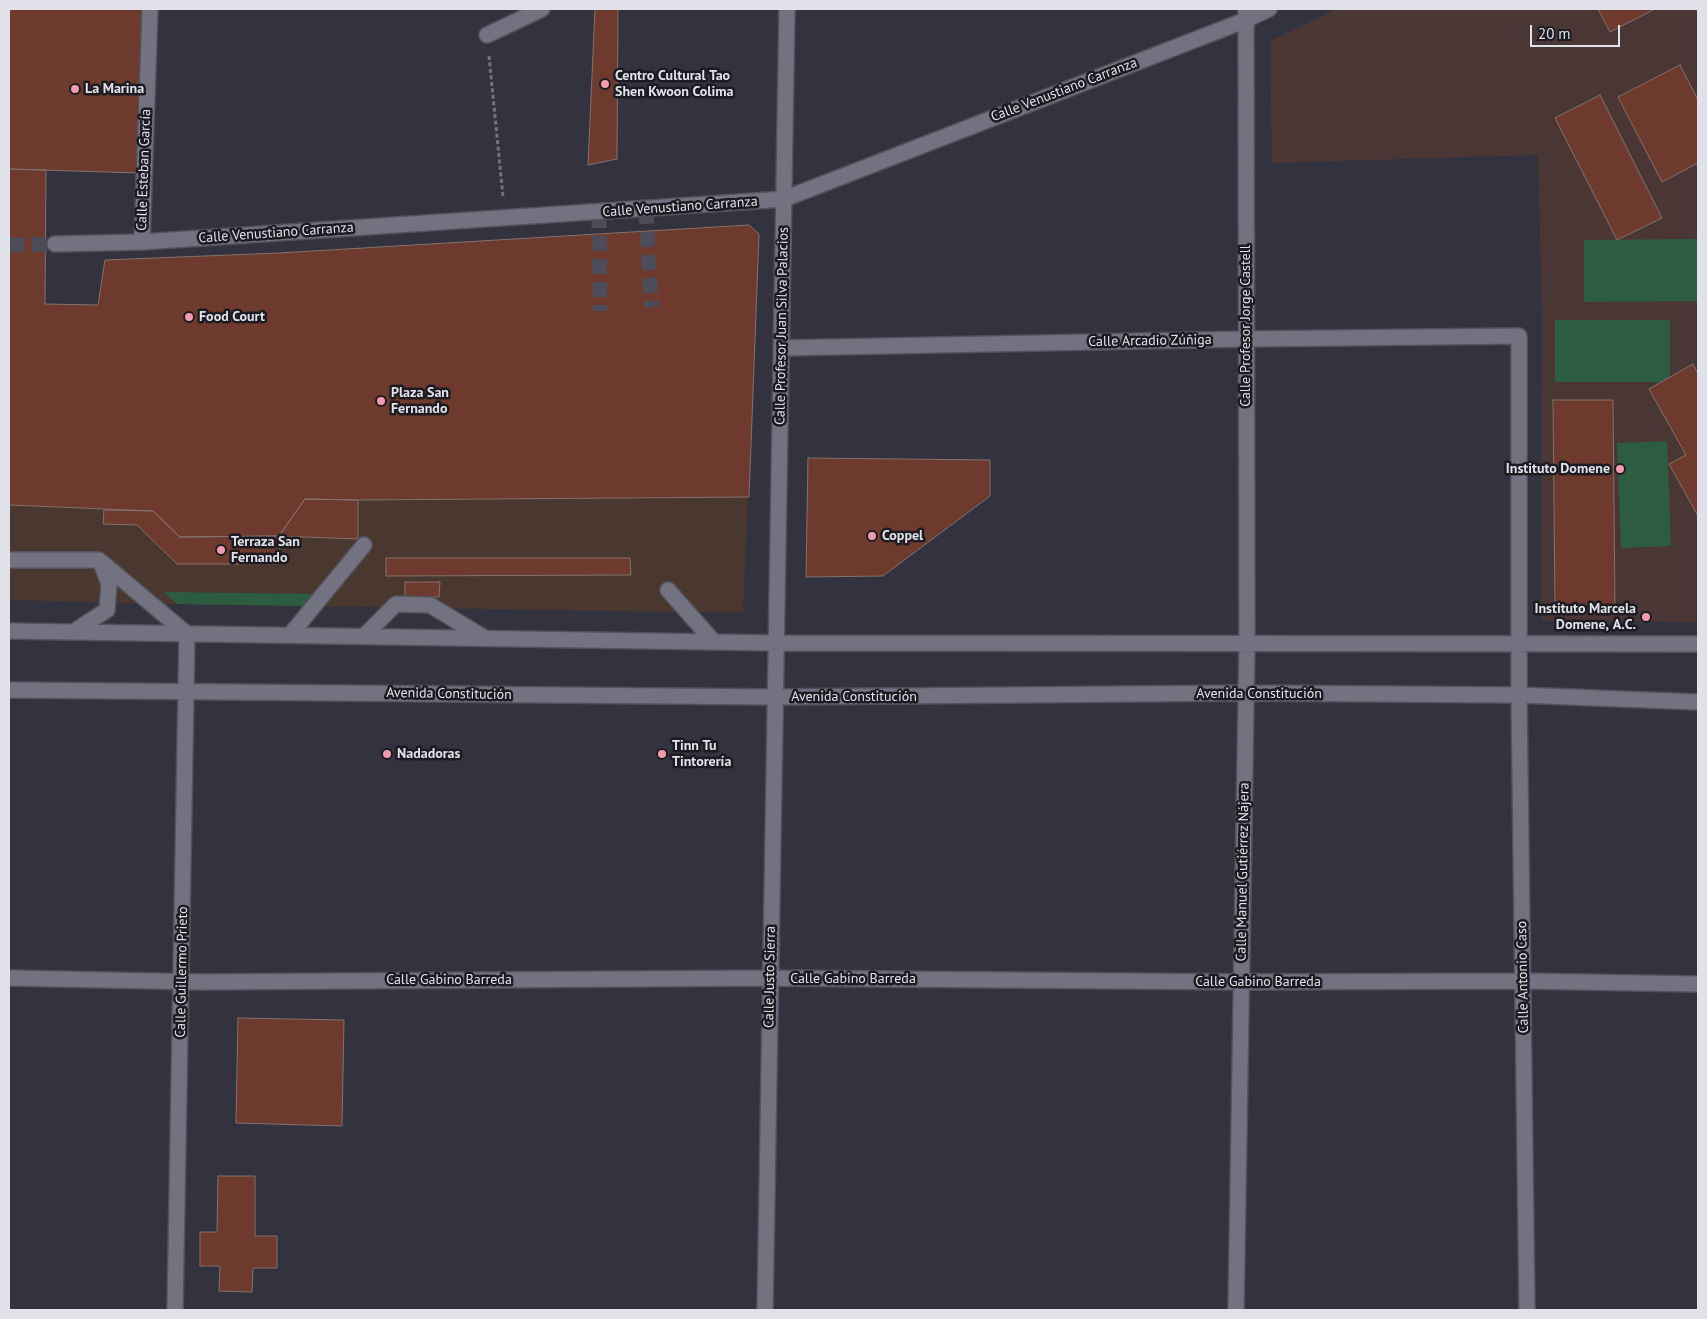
<!DOCTYPE html>
<meta charset="utf-8">
<style>
body{margin:0}
#map{position:relative;width:1707px;height:1319px;overflow:hidden;background:#333340;font-family:"PT Sans",sans-serif}
canvas{display:block}
.frame{position:absolute;inset:0;border:10px solid #e1e1e9;pointer-events:none}
.scale{position:absolute;left:1530px;top:25px;width:90px;height:22px;box-sizing:border-box;border:2px solid #e1e1e9;border-top:0;padding-left:6px;font-size:15px;line-height:18px;white-space:nowrap;color:#e1e1e9;-webkit-text-stroke:4px #1c1b21;paint-order:stroke}
</style>
<div id="map">
<canvas width="1707" height="1319"></canvas>
<div class="frame"></div>
<div class="scale">20 m</div>
</div>
<script>
const c = document.querySelector('canvas').getContext('2d');
c.lineJoin = 'round';
function paint(path, color) { c.fillStyle = color; c.fill(path, 'evenodd'); }
const toPath = rows => new Path2D(rows.map(r => 'M' + r).join(''));
function trace(path, color, width, dash) { c.strokeStyle = color; c.lineWidth = width; c.lineCap = dash ? 'butt' : 'round'; c.setLineDash(dash || []); c.stroke(path); }
function drawText(font, color, halo, rows, align = 'center') {
  c.font = font + ' "PT Sans",sans-serif'; c.lineWidth = 5; c.setLineDash([]); c.textBaseline = 'middle'; c.strokeStyle = halo; c.fillStyle = color; for (const [text, x, y, turn = 0] of rows) {
    c.save(); c.translate(x, y); c.rotate((+turn || 0) * Math.PI / 180); c.textAlign = isNaN(turn) ? turn : align; if (halo) c.strokeText(text, 0, 0); c.fillText(text, 0, 0); c.restore();
  }
}
paint(toPath([
 [9,169,46,170,45,304,98,305,105,260,279,253,749,225,759,234,743,613,177,604,9,600]
]), '#4a372f');
paint(toPath([
 [1336,9,1698,9,1698,622,1541,621,1542,316,1538,155,1272,163,1270,41]
]), '#4b3636');
paint(toPath([
 [1698,239,1698,301,1584,302,1584,240],
 [1555,320,1670,320,1670,382,1555,382],
 [1667,441,1671,546,1621,548,1617,443],
 [164,592,312,594,303,606,177,604]
]), '#2d5d41');
const building = toPath([
 [9,9,143,9,139,173,9,169,9,9],
 [595,9,618,9,617,159,588,165,595,9],
 [1598,9,1652,9,1653,10,1610,32,1598,9],
 [1680,65,1698,100,1698,163,1662,182,1618,97,1680,65],
 [1600,95,1662,218,1617,240,1555,118,1600,95],
 [9,169,46,170,45,304,98,305,105,260,279,253,749,225,759,234,749,497,358,500,305,499,279,536,180,537,153,511,9,505,9,169],
 [1693,364,1698,374,1698,516,1669,464,1686,455,1649,389,1693,364],
 [1553,400,1613,400,1615,609,1555,609,1553,400],
 [808,458,990,460,990,496,883,576,806,577,808,458],
 [305,499,358,500,358,539,279,536,305,499],
 [104,510,153,511,180,537,279,536,280,564,177,564,137,525,103,524,104,510],
 [386,558,630,558,631,575,386,576,386,558],
 [405,582,440,582,439,597,405,597,405,582],
 [238,1018,344,1020,342,1126,236,1123,238,1018],
 [218,1176,255,1176,255,1236,277,1236,277,1268,253,1268,252,1292,219,1291,220,1266,200,1266,200,1232,217,1232,218,1176]
]);
paint(building, '#6d3a2d');
trace(building, '#83726d', 1);
trace(toPath([
 [646,209,651,307],
 [599,213,600,311],
 [9,245,55,244]
]), '#4d4d59', 15, [15, 8]);
const minor = toPath([
 [487,35,542,9],
 [142,242,150,9],
 [55,244,142,242,784,199,1246,20,1269,9],
 [781,348,1246,339,1519,336,1519,695,1527,1310],
 [9,560,99,560,187,634],
 [668,590,714,642],
 [9,631,776,643,1698,644],
 [73,632,107,610,109,584,100,561],
 [290,635,364,545],
 [364,636,396,604,430,605,483,637],
 [9,690,775,697,1246,693,1519,695,1698,702],
 [9,978,201,982,770,978,1241,982,1523,981,1698,984],
 [175,1310,187,634],
 [765,1310,787,9],
 [1236,1310,1247,643,1246,9]
]);
trace(minor, '#52525d', 18);
trace(toPath([
 [489,56,503,197]
]), '#73737e', 3, [4, 2.5]);
trace(minor, '#727281', 15);
for (const [x, y, r, color] of [
 [605,84,5,"#f29aae"],
 [75,89,5,"#f29aae"],
 [189,317,5,"#f29aae"],
 [381,401,5,"#f29aae"],
 [1620,469,5,"#f29aae"],
 [872,536,5,"#f29aae"],
 [221,550,5,"#f29aae"],
 [1646,617,5,"#f29aae"],
 [387,754,5,"#f29aae"],
 [662,754,5,"#f29aae"]
]) { const dot = new Path2D(); dot.arc(x, y, r, 0, 2 * Math.PI); c.fillStyle = color; c.fill(dot); trace(dot, '#1c1b21', 2); }
drawText('bold 14px', '#e1e1e9', '#1c1b21', [
 ["Centro Cultural Tao",615,76],
 ["Shen Kwoon Colima",615,92],
 ["La Marina",85,89],
 ["Food Court",199,317],
 ["Plaza San",391,393],
 ["Fernando",391,409],
 ["Instituto Domene",1610,469,"right"],
 ["Coppel",882,536],
 ["Terraza San",231,542],
 ["Fernando",231,558],
 ["Instituto Marcela",1636,609,"right"],
 ["Domene, A.C.",1636,625,"right"],
 ["Tinn Tu",672,746],
 ["Tintorería",672,762],
 ["Nadadoras",397,754]
], 'left');
drawText('14px', '#e1e1e9', '#1c1b21', [
 ["Calle Venustiano Carranza",1064,90,-21],
 ["Calle Esteban García",144,170,-88],
 ["Calle Venustiano Carranza",680,207,-4],
 ["Calle Venustiano Carranza",276,233,-4],
 ["Calle Profesor Juan Silva Palacios",782,326,-89],
 ["Calle Profesor Jorge Castell",1246,326,-90],
 ["Calle Arcadio Zúñiga",1150,341,-1],
 ["Avenida Constitución",449,694,1],
 ["Avenida Constitución",1259,694],
 ["Avenida Constitución",854,697],
 ["Calle Manuel Gutiérrez Nájera",1243,872,-89],
 ["Calle Guillermo Prieto",182,972,-89],
 ["Calle Justo Sierra",770,977,-89],
 ["Calle Antonio Caso",1523,977,-91],
 ["Calle Gabino Barreda",853,979],
 ["Calle Gabino Barreda",449,980],
 ["Calle Gabino Barreda",1258,982]
]);
</script>
